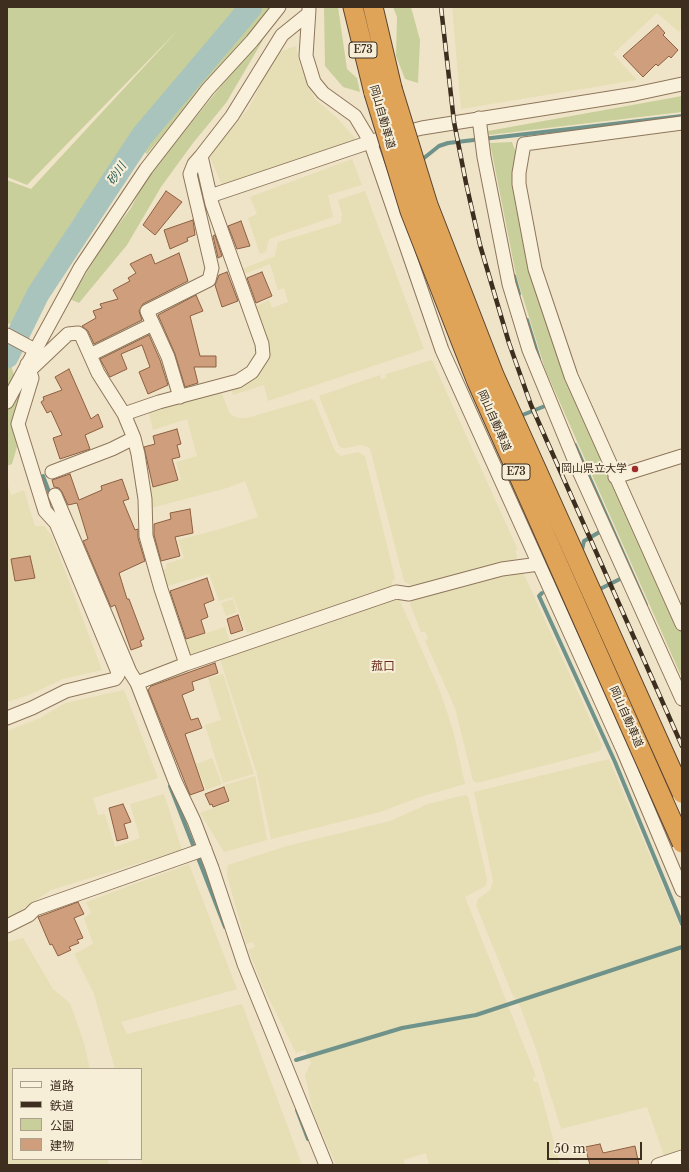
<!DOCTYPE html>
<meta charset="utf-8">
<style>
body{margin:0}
#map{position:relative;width:689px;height:1172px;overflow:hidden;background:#f0e4c8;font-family:"Libre Baskerville","Noto Sans JP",serif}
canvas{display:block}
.frame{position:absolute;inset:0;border:8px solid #3d2e20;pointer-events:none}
.legend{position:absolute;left:12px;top:1068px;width:130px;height:92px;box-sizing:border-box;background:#f7eed8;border:1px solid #ada18e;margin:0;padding:5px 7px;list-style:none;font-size:12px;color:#3d2e20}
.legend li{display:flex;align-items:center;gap:8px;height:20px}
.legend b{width:20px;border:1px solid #ada18e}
.scale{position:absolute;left:547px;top:1142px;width:95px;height:18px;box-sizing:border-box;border:2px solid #3d2e20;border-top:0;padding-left:5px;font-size:12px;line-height:14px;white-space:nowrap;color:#3d2e20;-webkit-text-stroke:3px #f7eed8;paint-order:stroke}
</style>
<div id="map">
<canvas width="689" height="1172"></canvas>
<div class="frame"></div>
<ul class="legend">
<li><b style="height:5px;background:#faf1dc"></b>道路</li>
<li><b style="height:5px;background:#3d2e20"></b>鉄道</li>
<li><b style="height:11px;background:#c9cf9b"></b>公園</li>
<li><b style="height:11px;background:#cf9f7d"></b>建物</li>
</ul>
<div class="scale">50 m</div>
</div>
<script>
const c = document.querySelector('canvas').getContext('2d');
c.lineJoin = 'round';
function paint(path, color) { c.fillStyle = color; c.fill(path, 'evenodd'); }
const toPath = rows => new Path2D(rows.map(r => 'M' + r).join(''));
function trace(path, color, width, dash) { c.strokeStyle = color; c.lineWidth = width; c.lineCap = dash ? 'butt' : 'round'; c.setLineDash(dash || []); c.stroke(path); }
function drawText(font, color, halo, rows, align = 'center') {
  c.font = font + ' "Libre Baskerville","Noto Sans JP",serif'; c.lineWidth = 4; c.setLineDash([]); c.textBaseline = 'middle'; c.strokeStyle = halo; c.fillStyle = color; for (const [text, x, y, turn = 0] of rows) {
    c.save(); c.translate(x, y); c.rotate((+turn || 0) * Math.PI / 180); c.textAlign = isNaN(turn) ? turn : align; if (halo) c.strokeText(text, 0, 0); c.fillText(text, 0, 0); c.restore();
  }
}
paint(toPath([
 [452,7,682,7,682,28,679,32,657,13,613,54,637,80,461,109],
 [296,46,300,66,315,99,336,117,356,139,223,187,209,155,249,108,276,53],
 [352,159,362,185,328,195,333,217,269,239,266,252,260,254,248,218,257,214,250,197],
 [365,191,424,349,268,401,264,385,233,395,231,388,268,357,269,345,256,306,269,300,272,308,288,302,284,288,278,290,270,264,244,274,242,269,275,256,278,242,341,223,342,214,338,200],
 [432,360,518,550,515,551,517,556,517,559,511,560,511,563,412,586,404,581,370,449,366,446,360,445,347,448,342,448,339,446,319,396,380,375,381,379,386,378,386,374],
 [221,391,229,412,233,416,240,418,247,418,312,399,315,402,335,451,341,456,358,452,365,456,395,578,392,582,393,588,253,637,250,632,247,633,233,597,219,601,209,574,164,587,159,571,167,568,166,564,184,558,178,540,217,530,258,517,245,481,227,488,151,508,148,488,181,480,176,462,197,456,187,419,153,430,149,414,150,410],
 [7,482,11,495,24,490,35,526,44,526,52,536,102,670,63,679,29,695,7,702],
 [523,572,602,745,600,751,477,783,473,781,455,708,425,641,428,638,425,632,421,632,410,604,412,600,505,574],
 [396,597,400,601,440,691,453,730,465,784,420,797,380,812,271,839,257,774,220,659,324,625],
 [233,599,237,612,226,616,221,603],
 [225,627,230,643,195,655,186,652,182,641],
 [223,674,254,774,223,783,205,725,221,720,208,678],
 [124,690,158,778,93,798,98,815,105,814,115,847,140,838,130,804,164,794,182,850,51,890,14,915,7,918,7,731,40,718,65,703],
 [212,758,222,784,206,790,196,764],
 [609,759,682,931,682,934,680,935,682,941,682,1150,664,1156,647,1107,561,1129,537,1052,520,1006,513,996,476,905,478,899,490,890,493,881,474,792],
 [255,776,267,840,224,852,200,813,230,802,225,785],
 [465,795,468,796,487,879,486,886,465,897,536,1076,533,1078,534,1082,538,1082,560,1165,429,1165,426,1153,404,1160,405,1165,336,1165,313,1112,305,1075,311,1063,305,1050,296,1053,264,989,248,950,255,947,253,942,246,944,227,875,228,865,287,846,390,821,428,804],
 [189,864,237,989,121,1022,127,1034,242,1004,302,1165,142,1165,140,1159,141,1069,115,1069,94,994,74,954,93,944,84,918,91,913,86,902],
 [23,938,53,989,70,1003,84,1043,90,1069,13,1069,13,1159,108,1159,109,1165,7,1165,7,942]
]), '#e6deb5');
paint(toPath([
 [7,7,271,7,147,154,130,138,69,226,22,314,16,323,7,324,7,180,31,189,179,29,27,185,7,177],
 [324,7,338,7,347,69,357,78,360,92,343,87,325,66],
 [393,7,411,7,420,40,418,83,405,79,396,56,397,17],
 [263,40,226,103,193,143,161,187,127,245,79,303,70,299,107,240,131,208,147,177,257,42],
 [682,96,682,112,489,135,488,131],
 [512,142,518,158,514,176,568,381,682,634,682,678,545,369,516,275,490,143],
 [7,353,14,375,7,389],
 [17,391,21,397,14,427,17,447,12,464,7,466,7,411]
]), '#c9cf9b');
trace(toPath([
 [424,158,439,146,448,143,682,116],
 [514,276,519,294],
 [527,320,539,359],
 [520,416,550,404],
 [575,445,646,605],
 [43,476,51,497],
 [581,554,584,541,603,530],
 [596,591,624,577],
 [542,593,539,596,615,762,682,924],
 [170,786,225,927],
 [296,1060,402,1028,476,1015,682,947],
 [297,1110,308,1139]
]), '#6f938a', 4);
trace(toPath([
 [7,357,38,294,142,136,251,7]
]), '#a9c4bc', 23);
const building = toPath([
 [658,25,665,33,663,35,678,50,671,58,669,56,658,66,656,64,643,77,623,56,658,25],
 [166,191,182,202,155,235,143,225,166,191],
 [193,220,195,235,187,238,188,241,170,249,164,230,193,220],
 [241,221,250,246,237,249,228,226,241,221],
 [215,235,222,256,218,258,213,236,215,235],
 [179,253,188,281,143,304,139,311,142,320,94,344,88,331,82,326,96,318,93,311,102,308,100,304,118,299,113,290,130,281,128,278,136,273,130,264,151,254,155,264,179,253],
 [227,272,238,301,222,307,215,285,219,275,227,272],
 [262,272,272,296,256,303,247,278,262,272],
 [196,295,203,311,190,316,200,356,216,356,216,367,194,367,198,383,185,387,175,354,158,315,196,295],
 [149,335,160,360,168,385,148,394,139,372,150,367,142,345,121,354,127,369,110,377,100,359,149,335],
 [69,369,91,419,98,414,103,427,85,435,90,449,60,459,53,438,62,435,51,411,47,413,41,402,44,400,43,397,62,390,55,377,69,369],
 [177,429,181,444,177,445,180,457,172,459,178,480,153,487,144,447,155,444,153,436,177,429],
 [70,474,79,500,102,490,101,486,122,479,129,499,123,501,135,530,138,529,138,538,145,561,119,573,127,599,129,599,144,639,140,641,142,646,131,650,115,605,111,607,83,541,88,539,77,503,68,505,62,492,59,488,54,487,52,480,70,474],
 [190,509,193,533,175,537,180,556,161,561,154,535,154,524,171,519,170,513,190,509],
 [30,556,35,578,15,581,11,559,30,556],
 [207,578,214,600,204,604,208,617,201,620,205,633,186,639,170,591,207,578],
 [238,615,243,630,231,634,227,619,238,615],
 [215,663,218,673,192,682,194,690,182,695,191,720,198,718,202,728,185,734,204,790,190,795,148,690,151,686,215,663],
 [224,787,229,801,213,807,212,804,210,805,205,794,224,787],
 [123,804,131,822,124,824,128,838,117,841,109,808,123,804],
 [78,902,84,914,74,918,83,938,77,940,79,943,69,947,71,950,58,956,52,944,50,945,38,917,78,902],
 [600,1144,603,1153,635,1146,639,1165,590,1165,585,1147,600,1144]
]);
paint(building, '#cf9f7d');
trace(building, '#8d5f41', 1);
const minor = toPath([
 [309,9,306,56,314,82,323,93,355,116,370,141,442,350,623,750,682,890],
 [308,14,282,35,232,116,201,156,212,204,262,344,263,355,252,372,238,381,159,402,124,414,134,438,138,454,145,499,146,536,161,589,186,664,137,683,175,781,194,821,212,868,244,964,326,1165],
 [479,118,484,157,509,284,529,350,578,469,682,699],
 [682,123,524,144,519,173,519,184,535,269,571,376,682,624],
 [398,134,422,128,635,94,682,84],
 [210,196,379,139],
 [153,324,168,357,180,397],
 [7,335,35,350],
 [90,355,153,324,147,311,209,280,212,268,190,174,194,164,201,156],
 [29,371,68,334,78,333,81,335,98,373,124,414],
 [7,402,80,268,146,169,208,89,252,41,279,7],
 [52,472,112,449,134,438],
 [615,477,682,456],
 [55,495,130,672,137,683],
 [186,664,396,592,409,594,502,569,539,564],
 [7,718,32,708,66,691,115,679,118,675,117,670,56,523,45,511,18,424,32,378,27,364],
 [7,926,29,915,35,909,205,849],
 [658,1165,682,1157]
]);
const highway = toPath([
 [353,7,374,93],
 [373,7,392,88]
]);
trace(minor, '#8d765c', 15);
trace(highway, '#5b4430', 21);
trace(minor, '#faf1dc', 13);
trace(highway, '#e0a458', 19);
const rail = toPath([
 [441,7,454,122,466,183,480,245,509,343,531,405,682,746]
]);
trace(rail, '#3d2e20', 4.5);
trace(rail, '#f7eed8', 3, [9]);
const highwayBridge = toPath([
 [392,88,428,205,494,375,682,793],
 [374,93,410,211,477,382,682,843]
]);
trace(highwayBridge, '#5b4430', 21, []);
trace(highwayBridge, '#e0a458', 19);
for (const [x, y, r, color] of [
 [635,469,4,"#9e2a2b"]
]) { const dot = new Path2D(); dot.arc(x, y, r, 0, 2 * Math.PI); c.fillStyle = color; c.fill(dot); trace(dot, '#f7eed8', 1.5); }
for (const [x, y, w] of [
 [363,50,28],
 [516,472,28]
]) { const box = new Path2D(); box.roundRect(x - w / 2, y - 8, w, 16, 3); c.fillStyle = '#f7eed8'; c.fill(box); trace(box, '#3d2e20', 1); }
drawText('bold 10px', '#3d2e20', null, [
 ["E73",363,50],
 ["E73",516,472]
]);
drawText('11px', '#3d2e20', '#f7eed8', [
 ["岡山自動車道",382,117,74],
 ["岡山自動車道",494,421,66],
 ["岡山自動車道",626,717,66]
]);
drawText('11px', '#3d2e20', '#f7eed8', [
 ["岡山県立大学",627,469]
], 'right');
drawText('italic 12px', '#2f5d5a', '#f7eed8', [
 ["砂川",117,174,-56]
]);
drawText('12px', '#6b2e1e', '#f7eed8', [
 ["菰口",383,667]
]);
</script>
